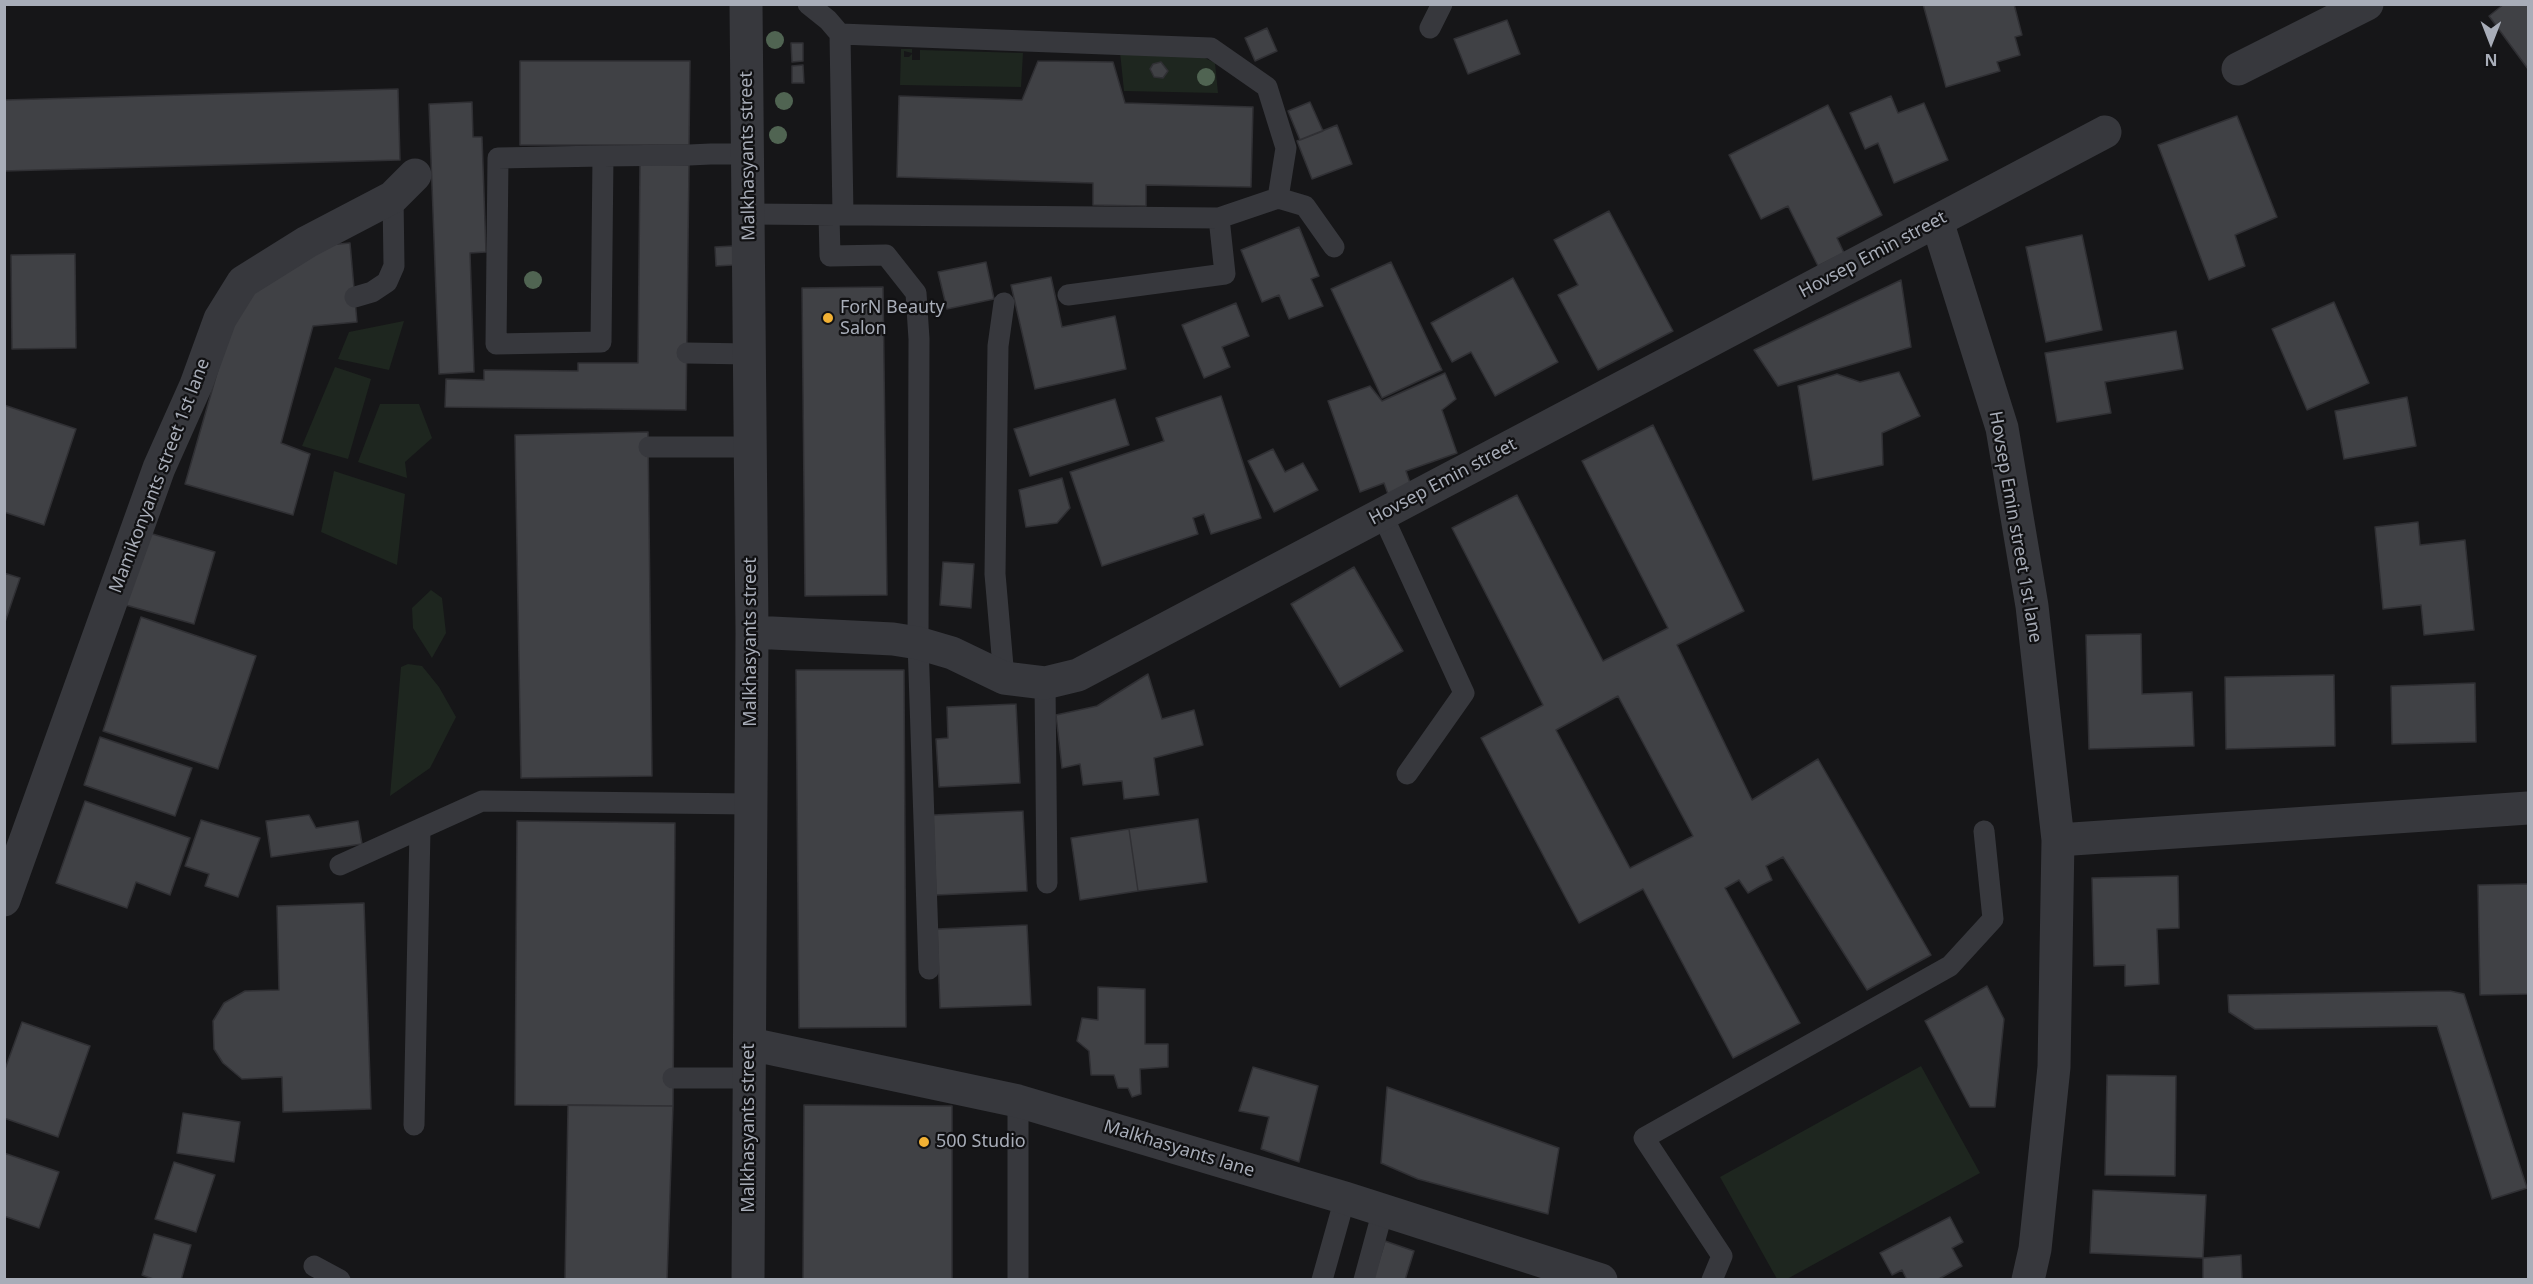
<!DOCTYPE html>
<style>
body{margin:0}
#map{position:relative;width:2533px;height:1284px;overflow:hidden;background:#161618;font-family:"Noto Sans",sans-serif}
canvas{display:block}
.frame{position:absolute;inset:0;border:6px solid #a8adb8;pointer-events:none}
.north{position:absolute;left:2461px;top:12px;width:60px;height:60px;-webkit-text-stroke:4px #111113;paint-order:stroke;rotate:180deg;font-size:16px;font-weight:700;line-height:24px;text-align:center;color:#a8adb8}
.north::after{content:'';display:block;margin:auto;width:21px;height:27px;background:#a8adb8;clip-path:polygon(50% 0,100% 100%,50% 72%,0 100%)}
</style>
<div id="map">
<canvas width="2533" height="1284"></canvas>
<div class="frame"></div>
<div class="north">N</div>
</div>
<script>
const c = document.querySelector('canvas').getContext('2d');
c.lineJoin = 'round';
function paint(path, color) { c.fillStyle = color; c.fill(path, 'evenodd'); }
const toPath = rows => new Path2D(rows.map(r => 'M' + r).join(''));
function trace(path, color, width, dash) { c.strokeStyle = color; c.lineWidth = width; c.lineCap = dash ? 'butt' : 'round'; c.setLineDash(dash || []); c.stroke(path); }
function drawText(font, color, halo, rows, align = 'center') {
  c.font = font + ' "Noto Sans",sans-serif'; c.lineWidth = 4.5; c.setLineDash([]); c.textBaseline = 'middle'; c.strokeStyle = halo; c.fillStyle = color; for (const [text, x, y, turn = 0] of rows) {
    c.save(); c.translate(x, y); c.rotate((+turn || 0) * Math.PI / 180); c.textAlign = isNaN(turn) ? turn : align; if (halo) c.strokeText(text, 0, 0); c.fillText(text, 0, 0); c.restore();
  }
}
paint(toPath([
 [901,49,912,49,912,53,904,51,904,57,909,57,912,54,912,60,920,60,920,50,1023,53,1021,87,900,85],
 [1120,52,1203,57,1215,63,1218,93,1124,91],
 [1161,62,1168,71,1163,78,1154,77,1150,70,1153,64],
 [404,321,389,370,338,359,349,332],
 [335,367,371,379,348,459,302,446],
 [380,404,419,404,432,438,405,462,407,478,358,462],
 [334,471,405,494,397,565,321,532],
 [431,590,442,598,446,633,432,658,413,628,412,608],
 [408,664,422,666,439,687,456,717,430,768,390,796,401,667],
 [1921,1066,1980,1173,1787,1279,1777,1279,1720,1177]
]), '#1e261f');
const building = toPath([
 [1923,4,2014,4,2022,35,2015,37,2020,55,1997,62,2000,71,1946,87,1923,4],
 [2504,4,2528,4,2528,69,2489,16,2504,4],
 [1507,20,1520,54,1468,74,1454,39,1507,20],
 [1267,28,1277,51,1255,61,1245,38,1267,28],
 [791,43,803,43,803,61,792,62,791,43],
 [520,61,690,61,689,145,520,145,520,61],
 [1038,61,1113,62,1125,103,1253,107,1251,187,1146,185,1146,206,1093,205,1093,183,897,177,899,96,1022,100,1038,61],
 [1161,62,1168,71,1163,78,1154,77,1150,69,1153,64,1161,62],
 [803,65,804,83,792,83,792,66,803,65],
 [398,89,400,160,4,171,4,100,398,89],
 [1891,96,1898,113,1924,103,1948,160,1894,183,1878,143,1865,149,1850,113,1891,96],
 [472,102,473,137,482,137,486,252,470,253,474,372,439,374,429,104,472,102],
 [1310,102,1323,131,1300,140,1288,111,1310,102],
 [1828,105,1882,215,1837,238,1844,253,1818,266,1788,206,1761,219,1729,155,1828,105],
 [2237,116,2277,217,2235,235,2245,266,2209,280,2158,145,2237,116],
 [1337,125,1352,164,1312,179,1297,141,1337,125],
 [640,164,689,165,686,410,445,407,446,379,484,380,484,370,578,371,578,363,638,363,640,164],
 [1609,211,1673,331,1598,370,1558,295,1578,285,1554,240,1609,211],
 [1299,227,1319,276,1311,279,1323,306,1289,319,1279,295,1262,302,1241,250,1299,227],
 [2082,235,2102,330,2046,342,2026,247,2082,235],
 [350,243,357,322,313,326,281,443,310,454,293,515,185,484,234,314,275,268,317,246,350,243],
 [733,246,733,265,716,266,715,247,733,246],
 [75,254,76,348,12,349,11,255,75,254],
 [986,262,994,299,947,309,938,272,986,262],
 [1391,262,1442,370,1382,398,1331,289,1391,262],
 [1051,277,1062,327,1115,316,1126,369,1035,389,1011,285,1051,277],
 [1513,278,1558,362,1495,396,1471,352,1452,362,1431,323,1513,278],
 [1901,280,1911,347,1778,386,1754,350,1901,280],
 [883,287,887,595,805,596,802,288,883,287],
 [2334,302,2369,383,2307,410,2272,329,2334,302],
 [1236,303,1249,336,1222,347,1230,367,1204,378,1182,325,1236,303],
 [2176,331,2183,369,2105,382,2111,413,2057,422,2045,353,2176,331],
 [1899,372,1920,416,1882,433,1883,465,1813,480,1798,386,1837,374,1860,382,1899,372],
 [1445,373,1456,399,1442,410,1457,453,1406,471,1411,486,1388,494,1384,483,1360,492,1328,401,1370,386,1382,401,1445,373],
 [1221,396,1261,518,1211,534,1204,514,1193,518,1198,534,1102,566,1070,472,1164,441,1156,418,1221,396],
 [2407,397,2416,446,2344,459,2335,411,2407,397],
 [1115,399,1129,445,1030,476,1014,429,1115,399],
 [4,405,76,429,44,525,4,512,4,405],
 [1653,425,1744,611,1677,645,1752,800,1818,759,1931,955,1867,990,1783,857,1766,866,1772,880,1760,886,1748,893,1739,880,1725,888,1800,1023,1733,1058,1643,889,1579,923,1481,738,1543,705,1452,528,1517,495,1603,661,1668,628,1582,461,1653,425],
 [1618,696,1693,836,1630,868,1556,730,1618,696],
 [648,432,652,776,521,778,515,435,648,432],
 [1273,449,1285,472,1303,463,1318,490,1274,512,1248,461,1273,449],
 [1062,478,1070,508,1057,523,1026,527,1019,490,1062,478],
 [2418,522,2420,545,2465,540,2474,630,2424,635,2421,605,2383,609,2375,527,2418,522],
 [142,531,215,552,194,624,122,604,142,531],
 [943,562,974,564,971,608,940,605,943,562],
 [1354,567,1403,651,1340,687,1291,604,1354,567],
 [4,573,20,578,4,625,4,573],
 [141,617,256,656,218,769,103,731,141,617],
 [2141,634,2142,694,2192,692,2194,746,2089,749,2086,635,2141,634],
 [796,670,904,670,906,1027,799,1028,796,670],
 [1148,674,1162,719,1194,710,1203,745,1154,758,1159,795,1124,799,1122,781,1083,785,1080,764,1062,768,1056,715,1097,706,1148,674],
 [2334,675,2335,746,2226,749,2225,677,2334,675],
 [2475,683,2476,742,2392,744,2391,686,2475,683],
 [1016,704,1020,783,939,787,936,739,948,738,947,707,1016,704],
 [100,737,192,768,175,816,84,785,100,737],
 [85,801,190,838,170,895,136,882,127,908,56,883,85,801],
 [1023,811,1027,891,936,895,933,815,1023,811],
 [309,815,316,828,358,821,362,844,271,857,266,821,309,815],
 [1198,819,1207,882,1138,891,1129,829,1198,819],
 [201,820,260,838,238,897,205,886,209,874,185,866,201,820],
 [517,821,675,823,673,1106,515,1105,517,821],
 [1129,829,1138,891,1080,900,1071,838,1129,829],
 [2178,876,2179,928,2157,929,2159,984,2125,986,2125,965,2094,966,2092,878,2178,876],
 [2528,884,2528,994,2480,995,2478,885,2528,884],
 [364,903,371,1109,283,1112,282,1077,242,1079,223,1063,214,1049,213,1021,224,1003,245,991,279,990,277,906,364,903],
 [1027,925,1031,1005,940,1008,937,929,1027,925],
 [1987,986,2004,1019,1995,1107,1970,1107,1925,1021,1987,986],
 [1098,987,1145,989,1145,1044,1168,1044,1168,1067,1140,1069,1141,1094,1132,1097,1128,1088,1118,1088,1114,1075,1091,1075,1089,1051,1077,1041,1082,1018,1098,1020,1098,987],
 [2450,991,2464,994,2527,1188,2492,1199,2437,1026,2255,1029,2229,1012,2228,995,2450,991],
 [22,1022,90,1046,58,1137,4,1118,4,1072,22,1022],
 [1253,1067,1318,1086,1299,1162,1261,1149,1269,1117,1239,1111,1253,1067],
 [2107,1075,2176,1076,2175,1176,2105,1175,2107,1075],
 [1387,1087,1559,1148,1548,1214,1418,1179,1381,1163,1387,1087],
 [568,1105,673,1106,667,1280,565,1280,568,1105],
 [804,1105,952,1106,952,1280,803,1280,804,1105],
 [183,1113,240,1122,234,1162,177,1153,183,1113],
 [4,1153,59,1172,39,1228,4,1216,4,1153],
 [174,1162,215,1175,196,1232,155,1219,174,1162],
 [2093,1190,2206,1195,2203,1258,2090,1253,2093,1190],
 [1950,1217,1963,1242,1952,1248,1962,1266,1937,1280,1907,1280,1902,1270,1892,1275,1880,1253,1950,1217],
 [154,1234,191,1245,181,1280,156,1280,142,1275,154,1234],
 [1385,1241,1414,1251,1405,1280,1373,1280,1385,1241],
 [2241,1255,2242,1280,2203,1280,2203,1258,2241,1255]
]);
paint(building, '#404145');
trace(building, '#303034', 1.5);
trace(toPath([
 [808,4,828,20,840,34,843,215],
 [1430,28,1442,4],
 [603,156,601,342,496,344,498,158,603,156,689,155,711,154,747,154],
 [1278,198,1305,206,1334,247],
 [749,214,1219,218,1278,198,1286,148,1267,87,1211,48,840,34],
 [829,215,830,256,886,255,916,293,919,339,918,643,929,969],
 [1068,295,1225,274,1219,218],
 [355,297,372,292,387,282,394,266,393,197],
 [687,353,750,354],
 [649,447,750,447],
 [1382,514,1464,693,1407,774],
 [1004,678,995,574,998,346,1004,303],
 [1045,683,1047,883],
 [340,865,482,801,751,804],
 [673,1078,749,1078],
 [1018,1101,1018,1280],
 [414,1125,420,829],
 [314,1266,340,1280],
 [1322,1280,1345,1198],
 [1364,1280,1383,1210],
 [1712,1280,1722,1256,1644,1138,1950,966,1993,919,1984,831]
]), '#37383d', 21);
trace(toPath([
 [746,4,752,632,748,1280],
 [2238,69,2367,4],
 [1937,221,2002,428,2032,606,2058,840,2054,1067,2035,1249,2028,1280],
 [752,632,893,639,918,643,952,653,1004,678,1045,683,1078,675,2105,132],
 [2058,840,2528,808],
 [4,900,159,468,196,385,220,319,243,282,307,242,393,197,415,175],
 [750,1044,1018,1101,1345,1198,1601,1280]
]), '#37383d', 33);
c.fillStyle = '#506452';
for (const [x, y] of [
 [775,40],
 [1206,77],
 [784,101],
 [778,135],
 [533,280]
]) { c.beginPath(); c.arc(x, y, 9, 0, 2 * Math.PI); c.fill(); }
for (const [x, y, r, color] of [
 [828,318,6,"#f2b134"],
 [924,1142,6,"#f2b134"]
]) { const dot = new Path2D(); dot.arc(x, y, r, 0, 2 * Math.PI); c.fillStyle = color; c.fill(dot); trace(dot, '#111113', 2); }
drawText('18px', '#a8adb8', '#111113', [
 ["Malkhasyants street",748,156,-91],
 ["Hovsep Emin street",1873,255,-28],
 ["Mamikonyants street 1st lane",160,476,-69],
 ["Hovsep Emin street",1443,482,-28],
 ["Hovsep Emin street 1st lane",2015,527,80],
 ["Malkhasyants street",751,642,-90],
 ["Malkhasyants street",749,1128,-90],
 ["Malkhasyants lane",1179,1149,17]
]);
drawText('18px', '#a8adb8', '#111113', [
 ["ForN Beauty",840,308],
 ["Salon",840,329],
 ["500 Studio",936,1142]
], 'left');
</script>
